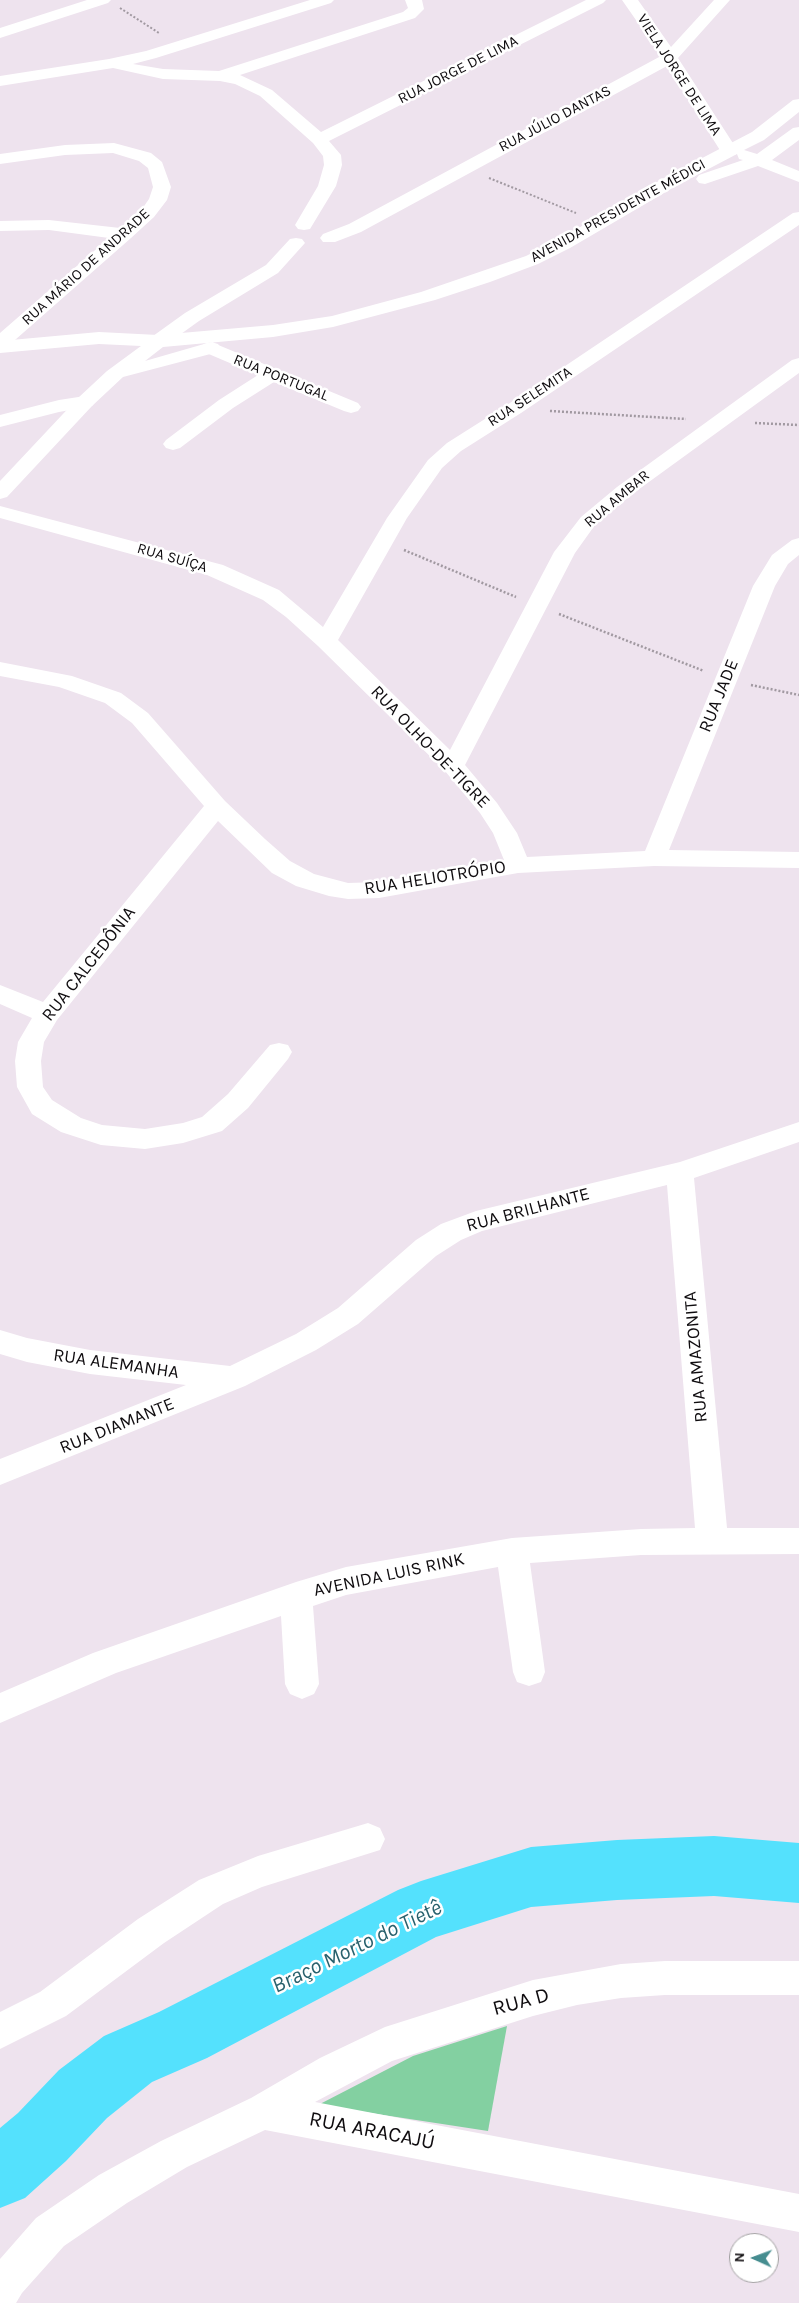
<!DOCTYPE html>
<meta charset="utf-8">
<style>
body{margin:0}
#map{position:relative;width:799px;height:2303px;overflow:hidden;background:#eee3ee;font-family:Karla,sans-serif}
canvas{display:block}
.north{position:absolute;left:729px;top:2233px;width:50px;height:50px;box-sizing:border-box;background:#fff;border:1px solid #9f9e9f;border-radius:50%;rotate:272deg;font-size:14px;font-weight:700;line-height:20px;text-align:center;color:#0f0c0f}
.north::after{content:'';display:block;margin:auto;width:18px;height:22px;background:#468d90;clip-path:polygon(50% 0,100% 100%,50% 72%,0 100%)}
</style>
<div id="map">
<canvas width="799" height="2303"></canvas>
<div class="north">N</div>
</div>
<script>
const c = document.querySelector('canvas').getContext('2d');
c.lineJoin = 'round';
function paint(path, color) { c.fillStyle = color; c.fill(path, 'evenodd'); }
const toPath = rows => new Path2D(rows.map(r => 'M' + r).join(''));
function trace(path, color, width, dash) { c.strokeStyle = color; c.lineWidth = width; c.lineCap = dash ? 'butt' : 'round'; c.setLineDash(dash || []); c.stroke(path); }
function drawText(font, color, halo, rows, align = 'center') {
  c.font = font + ' Karla,sans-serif'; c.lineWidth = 5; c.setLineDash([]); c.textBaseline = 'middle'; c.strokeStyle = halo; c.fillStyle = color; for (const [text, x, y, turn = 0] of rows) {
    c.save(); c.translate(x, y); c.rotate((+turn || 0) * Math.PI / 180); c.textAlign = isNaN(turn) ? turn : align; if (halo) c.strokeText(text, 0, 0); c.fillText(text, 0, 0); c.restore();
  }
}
paint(toPath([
 [507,2026,488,2131,318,2105,413,2056]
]), '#83d0a1');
paint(toPath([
 [714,1836,799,1843,799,1903,714,1896,617,1900,531,1907,436,1937,207,2058,152,2082,107,2118,66,2161,25,2198,0,2208,0,2128,18,2113,59,2070,104,2036,159,2012,398,1890,421,1881,531,1847,617,1840,714,1836]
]), '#54e1fd');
trace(toPath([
 [120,8,159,33],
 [489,178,576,213]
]), '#a199a1', 2, [2, 2]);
trace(toPath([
 [550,411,686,419],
 [755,423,799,425],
 [404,550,516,597],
 [559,614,704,671],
 [751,685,799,695]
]), '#a199a1', 2.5, [2, 2]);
paint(toPath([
 [87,0,111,0,108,3,0,38,0,28,87,0],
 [310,0,334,0,331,3,156,58,133,64,163,69,219,71,403,12,408,8,405,0,422,0,424,9,415,18,240,75,272,90,321,132,586,0,606,0,603,3,329,141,341,155,342,165,336,186,310,229,304,230,298,229,295,225,318,186,324,165,323,156,313,143,260,96,235,84,220,81,163,79,113,68,0,86,0,76,109,59,146,51,310,0],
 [622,0,638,0,671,47,714,0,730,0,678,58,738,151,735,155,723,155,667,66,361,232,335,242,323,242,320,238,323,234,349,224,661,56,622,0],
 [114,143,151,153,162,162,171,187,167,200,154,217,131,238,7,347,0,349,0,333,109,238,49,230,0,231,0,221,49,220,120,228,142,209,149,199,153,187,148,168,139,161,113,153,65,155,0,164,0,154,65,145,114,143],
 [799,212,799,225,521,413,461,451,442,468,407,518,338,640,450,750,554,552,581,517,617,487,792,360,799,358,799,373,631,495,595,525,575,553,465,765,497,803,517,833,527,857,645,851,753,586,772,555,792,540,799,538,799,555,788,564,775,586,669,850,799,852,799,868,654,866,518,873,379,898,348,899,329,896,296,886,272,873,218,821,57,1020,44,1042,41,1061,43,1087,52,1100,81,1118,102,1125,145,1129,183,1123,202,1117,228,1094,270,1045,279,1043,288,1045,292,1052,288,1059,248,1108,222,1131,183,1143,145,1149,101,1145,61,1132,32,1114,17,1087,15,1061,18,1042,32,1018,0,1004,0,985,43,1002,204,806,132,723,105,703,59,687,0,676,0,662,72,676,121,693,148,713,225,801,265,839,290,861,314,874,348,883,379,882,504,860,493,833,480,813,445,771,318,646,286,617,263,600,207,575,0,518,0,506,223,565,279,590,323,627,387,518,428,460,447,443,507,405,793,213,799,212],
 [296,238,302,239,305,243,278,273,199,321,167,344,160,346,153,344,150,340,153,336,185,313,266,265,290,239,296,238],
 [211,342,358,403,361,407,358,411,351,413,344,411,274,382,233,408,180,448,173,450,166,448,163,444,166,440,219,400,258,375,204,352,201,348,204,344,211,342],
 [85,396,92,398,95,402,92,406,59,412,0,427,0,415,59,400,85,396],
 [799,1122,799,1142,694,1178,727,1528,799,1528,799,1554,641,1555,530,1563,545,1672,541,1682,529,1686,517,1682,513,1672,498,1567,346,1595,313,1606,319,1684,314,1694,302,1699,290,1694,285,1684,281,1616,116,1673,0,1723,0,1693,93,1653,296,1582,346,1567,512,1538,641,1529,695,1528,667,1185,482,1231,461,1240,436,1256,358,1324,316,1350,245,1386,0,1485,0,1459,186,1385,90,1374,27,1362,0,1354,0,1330,27,1338,90,1350,230,1366,296,1334,338,1308,416,1240,441,1224,476,1211,680,1162,799,1122],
 [368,1823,380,1828,385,1839,380,1850,262,1887,223,1904,164,1943,66,2016,0,2049,0,2012,40,1992,138,1919,199,1880,258,1856,368,1823],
 [665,1961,799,1961,799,1995,665,1995,621,1998,577,2005,533,2016,392,2061,315,2102,799,2194,799,2232,265,2130,187,2167,127,2203,64,2246,22,2293,16,2303,0,2303,0,2259,36,2218,99,2175,161,2141,251,2098,320,2058,385,2027,533,1980,621,1964,665,1961]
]), '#fff');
paint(toPath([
 [799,99,799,112,764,140,744,150,757,154,793,128,799,127,799,140,772,160,799,171,799,182,758,166,705,184,699,183,696,179,699,175,743,160,739,159,737,154,676,186,570,248,538,264,490,282,435,300,333,327,273,337,163,347,145,361,211,342,218,344,221,348,218,352,123,377,92,406,7,497,0,499,0,481,78,398,107,371,141,346,99,344,0,353,0,341,99,332,158,335,273,325,332,316,421,292,526,256,558,240,664,178,752,132,793,100,799,99]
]), '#fff');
drawText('15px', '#0f0c0f', '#fff', [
 ["RUA JORGE DE LIMA",458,70,-27],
 ["VIELA JORGE DE LIMA",679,75,57],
 ["RUA JÚLIO DANTAS",555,119,-28],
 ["AVENIDA PRESIDENTE MÉDICI",618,211,-29],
 ["RUA MÁRIO DE ANDRADE",86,267,-42],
 ["RUA PORTUGAL",281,378,22],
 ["RUA SELEMITA",530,397,-33],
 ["RUA AMBAR",617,499,-40],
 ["RUA SUÍÇA",172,558,16]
]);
drawText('18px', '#0f0c0f', '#fff', [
 ["RUA JADE",719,696,-68],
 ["RUA OLHO-DE-TIGRE",430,747,46],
 ["RUA HELIOTRÓPIO",435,878,-9],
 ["RUA CALCEDÔNIA",89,964,-52],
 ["RUA BRILHANTE",528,1210,-15],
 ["RUA AMAZONITA",696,1357,-95],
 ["RUA ALEMANHA",116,1364,8],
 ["RUA DIAMANTE",117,1426,-22],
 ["AVENIDA LUIS RINK",389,1575,-12]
]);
drawText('21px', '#0f0c0f', '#fff', [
 ["RUA D",521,2002,-15],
 ["RUA ARACAJÚ",372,2131,11]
]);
drawText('italic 22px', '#28616d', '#fff', [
 ["Braço Morto do Tietê",357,1947,-26]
]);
</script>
